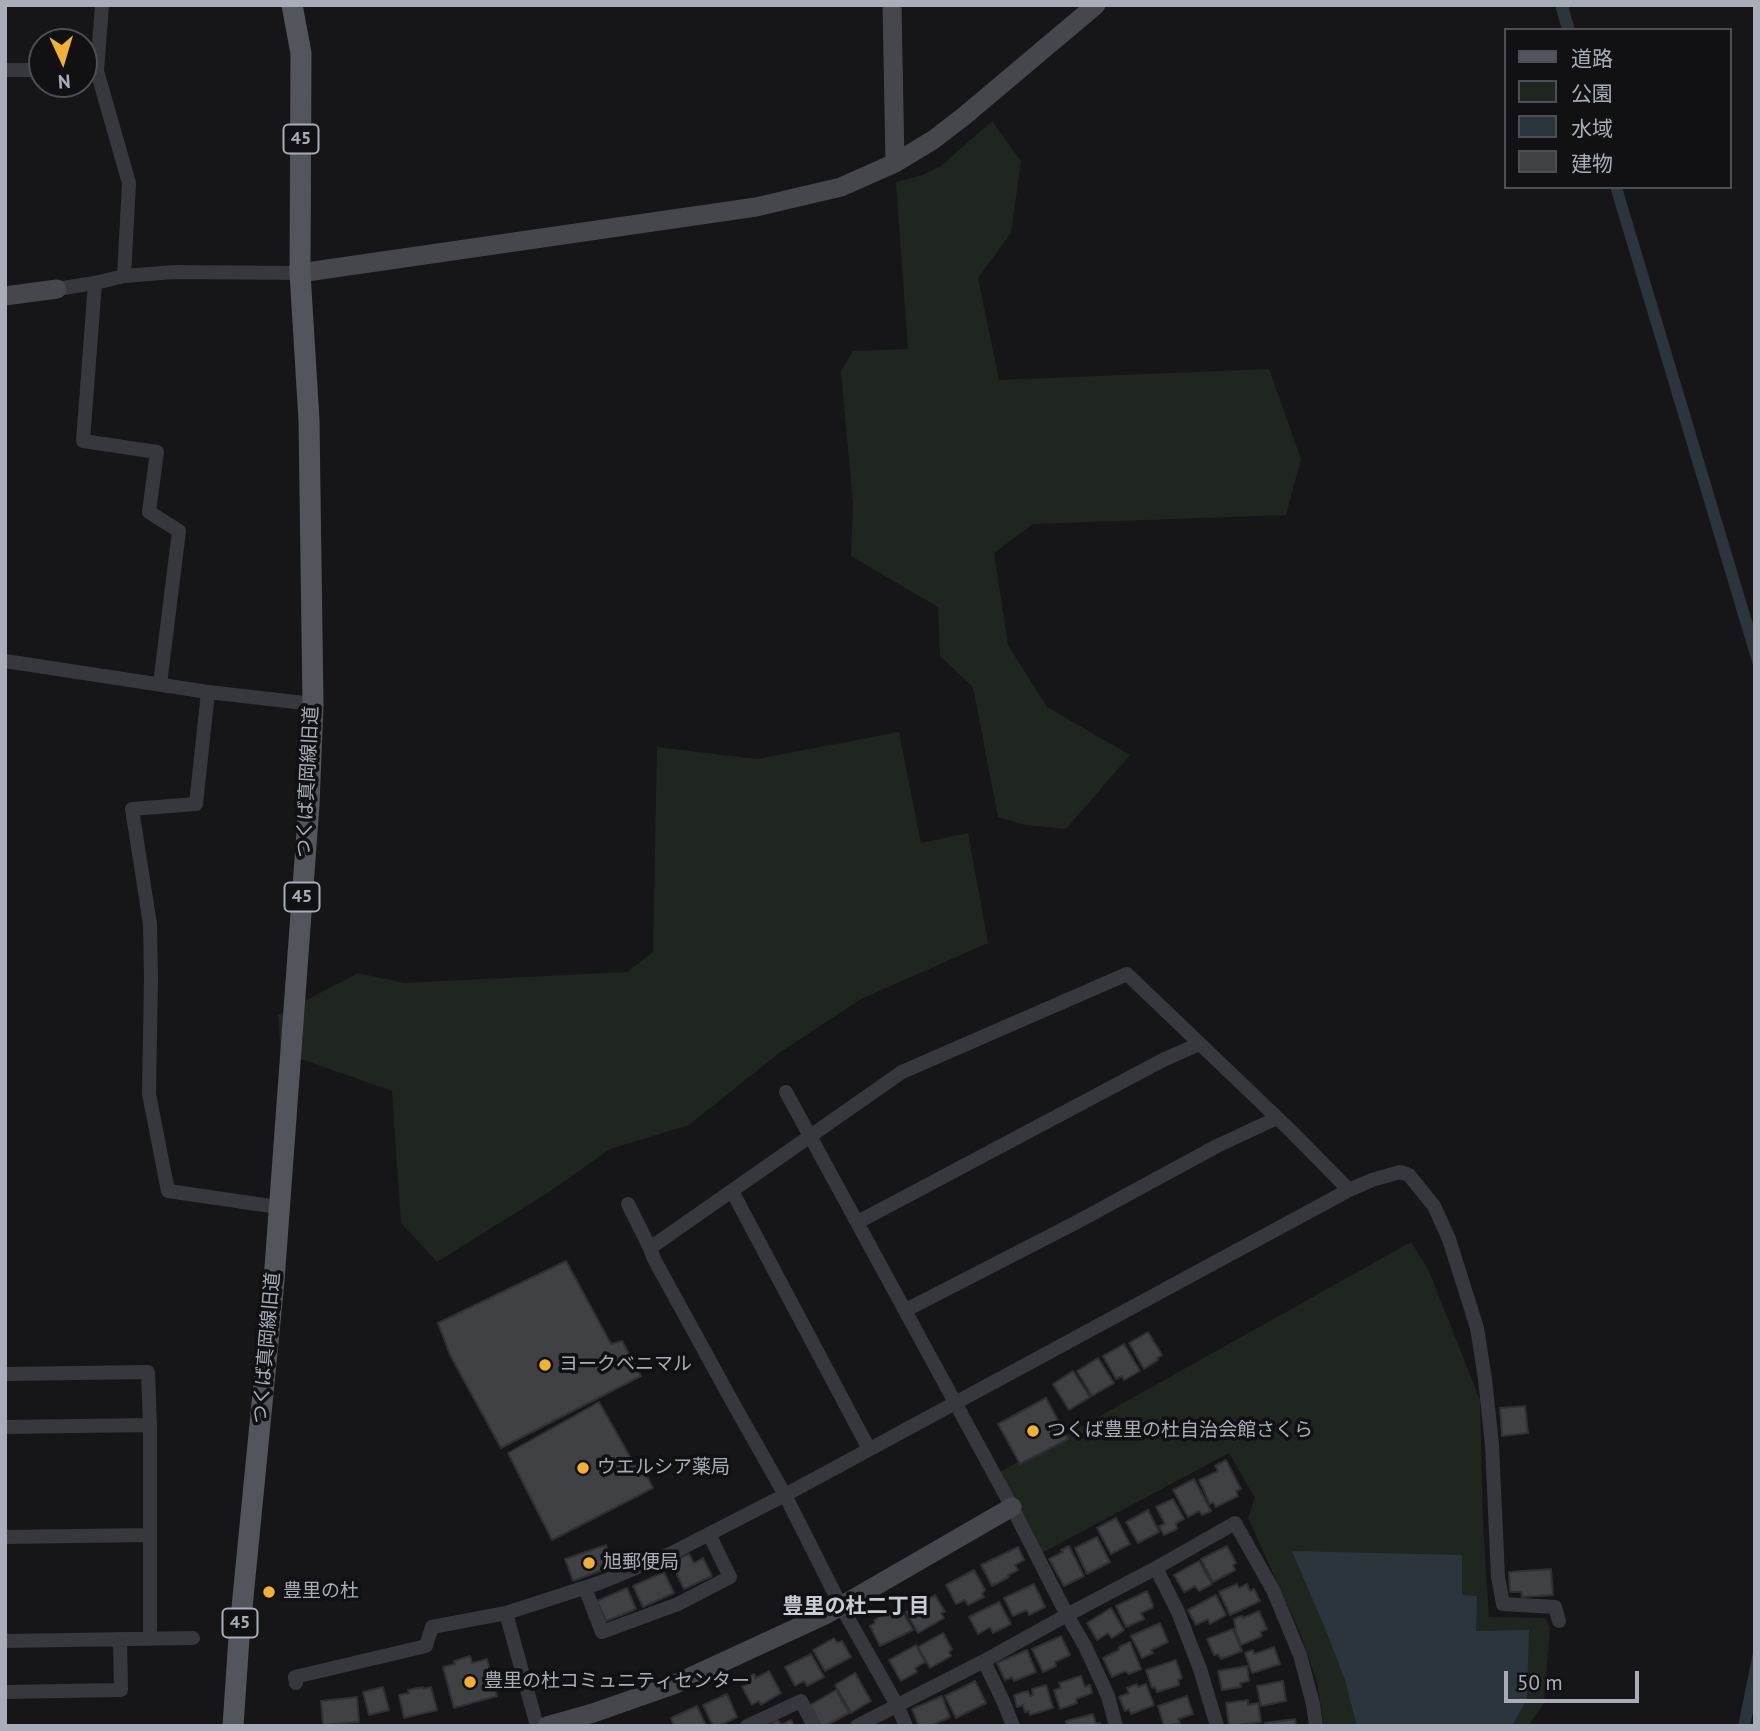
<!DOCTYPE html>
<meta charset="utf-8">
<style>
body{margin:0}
#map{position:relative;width:1760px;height:1731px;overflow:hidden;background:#161618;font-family:"PT Sans","Noto Sans JP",sans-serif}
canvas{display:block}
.frame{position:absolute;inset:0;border:7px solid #a8adb8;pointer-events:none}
.legend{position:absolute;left:1504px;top:28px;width:228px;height:161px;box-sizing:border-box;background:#111113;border:2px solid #4d4f55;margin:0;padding:9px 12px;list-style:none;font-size:21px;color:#a8adb8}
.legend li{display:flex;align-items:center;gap:14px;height:35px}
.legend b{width:35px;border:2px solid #4d4f55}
.north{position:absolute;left:28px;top:28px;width:70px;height:70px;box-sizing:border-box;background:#111113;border:2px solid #4d4f55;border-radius:50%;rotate:176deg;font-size:19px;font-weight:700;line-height:28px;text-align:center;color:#a8adb8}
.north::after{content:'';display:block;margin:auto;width:24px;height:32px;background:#f2b134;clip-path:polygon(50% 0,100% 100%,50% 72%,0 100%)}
.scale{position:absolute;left:1504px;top:1671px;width:135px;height:32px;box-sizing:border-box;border:4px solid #a8adb8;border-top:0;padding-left:9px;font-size:21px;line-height:24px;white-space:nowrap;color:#a8adb8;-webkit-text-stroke:5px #111113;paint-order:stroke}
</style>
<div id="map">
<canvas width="1760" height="1731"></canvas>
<div class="frame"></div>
<ul class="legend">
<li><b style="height:9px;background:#53555c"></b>道路</li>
<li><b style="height:19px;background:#1e261f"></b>公園</li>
<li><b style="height:19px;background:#2c353c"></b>水域</li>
<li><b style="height:19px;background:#404145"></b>建物</li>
</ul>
<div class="north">N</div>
<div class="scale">50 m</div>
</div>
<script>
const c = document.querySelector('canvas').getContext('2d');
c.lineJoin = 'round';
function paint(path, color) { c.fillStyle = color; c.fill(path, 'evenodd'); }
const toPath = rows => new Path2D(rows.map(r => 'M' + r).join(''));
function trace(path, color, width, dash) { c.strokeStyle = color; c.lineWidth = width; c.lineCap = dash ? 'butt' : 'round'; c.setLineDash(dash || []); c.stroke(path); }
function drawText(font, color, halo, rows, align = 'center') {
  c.font = font + ' "PT Sans","Noto Sans JP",sans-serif'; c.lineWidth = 7; c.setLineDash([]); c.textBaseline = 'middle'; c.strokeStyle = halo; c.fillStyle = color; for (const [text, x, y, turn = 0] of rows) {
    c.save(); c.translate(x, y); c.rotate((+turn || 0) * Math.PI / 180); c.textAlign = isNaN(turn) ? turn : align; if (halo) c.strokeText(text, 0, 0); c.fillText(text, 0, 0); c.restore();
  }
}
paint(toPath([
 [992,121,1021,161,1011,233,978,278,999,380,1269,369,1301,459,1286,515,1033,524,994,553,1008,645,1047,707,1130,755,1066,829,1025,825,998,817,973,687,940,656,938,607,851,556,853,505,841,371,853,351,908,349,896,182,923,175,941,166],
 [899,732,921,843,968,833,988,943,861,999,779,1053,689,1125,610,1149,549,1192,437,1262,401,1223,392,1091,281,1052,278,1015,358,973,404,983,627,972,653,952,657,747,757,759],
 [1411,1242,1428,1269,1480,1400,1483,1525,1489,1617,1545,1618,1550,1627,1544,1703,1528,1726,1324,1726,1317,1682,1301,1635,1248,1518,1255,1498,1229,1453,1042,1553,1000,1472]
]), '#1e261f');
paint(toPath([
 [1555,5,1568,5,1575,30,1562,30],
 [1610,187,1622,187,1755,631,1755,672],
 [1292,1551,1462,1555,1462,1595,1477,1596,1476,1631,1529,1630,1527,1699,1512,1726,1357,1726,1345,1680,1327,1633],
 [1755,1643,1755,1703,1750,1726,1738,1726]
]), '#2c353c');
const building = toPath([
 [566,1261,611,1344,622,1341,641,1376,501,1448,450,1355,438,1323,566,1261],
 [1148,1332,1162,1355,1157,1358,1158,1360,1144,1369,1129,1343,1148,1332],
 [1124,1344,1140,1371,1124,1380,1122,1376,1116,1379,1103,1356,1124,1344],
 [1098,1358,1114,1383,1092,1396,1077,1371,1098,1358],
 [1073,1371,1090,1397,1069,1410,1053,1384,1073,1371],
 [1046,1398,1068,1439,1020,1464,998,1424,1046,1398],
 [599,1402,640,1474,645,1472,653,1488,552,1540,508,1453,599,1402],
 [1525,1406,1528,1433,1502,1436,1500,1408,1525,1406],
 [1226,1460,1241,1489,1236,1491,1238,1496,1216,1507,1213,1502,1210,1504,1199,1480,1218,1471,1215,1466,1226,1460],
 [1194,1479,1211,1511,1202,1515,1199,1511,1188,1517,1173,1490,1194,1479],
 [1173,1499,1184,1519,1176,1523,1177,1529,1164,1535,1159,1526,1165,1524,1156,1507,1173,1499],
 [1148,1510,1159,1532,1138,1543,1126,1522,1148,1510],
 [1116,1518,1130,1544,1111,1554,1097,1528,1116,1518],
 [1097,1537,1110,1562,1087,1574,1075,1548,1097,1537],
 [606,1545,613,1566,573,1581,565,1559,606,1545],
 [1069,1546,1084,1576,1064,1586,1049,1559,1063,1552,1061,1550,1069,1546],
 [1227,1546,1236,1563,1233,1565,1235,1570,1213,1582,1201,1559,1227,1546],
 [1018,1547,1024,1560,1015,1565,1018,1570,1008,1575,1009,1577,992,1586,981,1565,1018,1547],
 [689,1554,694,1563,703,1558,712,1576,684,1589,671,1562,689,1554],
 [1199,1561,1212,1584,1199,1591,1195,1586,1184,1592,1174,1575,1199,1561],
 [1551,1569,1553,1595,1522,1597,1521,1592,1510,1592,1509,1572,1551,1569],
 [974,1570,985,1590,982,1593,984,1597,968,1605,965,1600,956,1604,946,1585,974,1570],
 [664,1572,674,1593,643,1607,633,1586,664,1572],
 [1034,1584,1045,1607,1029,1615,1027,1610,1013,1616,1004,1598,1034,1584],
 [1237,1584,1239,1588,1247,1584,1250,1591,1254,1589,1260,1601,1230,1615,1219,1592,1237,1584],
 [627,1588,636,1609,606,1621,597,1601,627,1588],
 [1147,1591,1153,1605,1152,1608,1141,1613,1144,1619,1126,1627,1116,1606,1147,1591],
 [935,1595,945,1612,941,1613,944,1618,918,1633,906,1612,935,1595],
 [1216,1595,1226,1615,1210,1624,1208,1619,1196,1625,1188,1610,1216,1595],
 [999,1602,1011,1624,993,1633,990,1627,978,1634,969,1617,999,1602],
 [1111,1608,1124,1630,1112,1638,1108,1633,1097,1640,1087,1623,1111,1608],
 [890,1611,893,1616,902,1611,913,1630,880,1646,870,1626,875,1623,874,1620,890,1611],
 [1259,1611,1267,1629,1260,1632,1262,1636,1241,1645,1236,1632,1234,1619,1242,1616,1243,1618,1259,1611],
 [1160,1623,1168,1642,1151,1650,1153,1653,1142,1658,1131,1636,1160,1623],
 [1233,1629,1242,1651,1221,1659,1218,1654,1214,1655,1207,1639,1233,1629],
 [943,1633,952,1649,949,1652,951,1656,930,1668,918,1647,943,1633],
 [1061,1636,1070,1655,1055,1662,1056,1666,1043,1672,1032,1649,1061,1636],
 [834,1638,837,1643,842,1641,851,1657,825,1671,813,1650,834,1638],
 [1130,1642,1141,1669,1129,1674,1125,1671,1112,1677,1103,1658,1119,1650,1119,1647,1130,1642],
 [916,1645,925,1662,915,1668,917,1672,901,1681,889,1660,916,1645],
 [1274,1647,1280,1664,1252,1673,1245,1653,1253,1650,1254,1654,1274,1647],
 [1027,1650,1036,1672,1014,1681,1012,1677,1005,1680,997,1663,1027,1650],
 [811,1654,824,1677,807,1686,804,1681,795,1686,785,1667,811,1654],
 [470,1656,472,1663,487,1659,497,1696,454,1708,443,1667,455,1664,454,1661,470,1656],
 [1176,1660,1182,1678,1178,1680,1179,1685,1157,1692,1155,1687,1152,1688,1146,1670,1176,1660],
 [1247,1666,1249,1681,1240,1683,1241,1687,1222,1690,1218,1671,1247,1666],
 [769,1671,781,1693,761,1705,759,1701,752,1705,742,1687,748,1684,745,1679,754,1674,756,1678,769,1671],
 [855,1673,871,1701,851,1713,835,1685,855,1673],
 [1081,1676,1085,1687,1090,1685,1092,1693,1076,1699,1077,1703,1060,1709,1054,1690,1061,1688,1059,1683,1081,1676],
 [975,1681,986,1703,956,1718,945,1696,975,1681],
 [1283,1681,1286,1701,1261,1706,1257,1686,1283,1681],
 [1137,1684,1138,1687,1146,1684,1154,1705,1131,1714,1129,1709,1125,1711,1119,1697,1129,1693,1127,1688,1137,1684],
 [1046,1685,1053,1708,1030,1715,1029,1711,1025,1712,1023,1705,1017,1707,1014,1695,1028,1691,1030,1696,1033,1695,1032,1689,1046,1685],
 [383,1687,389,1710,369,1715,363,1692,383,1687],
 [423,1687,423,1689,431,1687,437,1710,404,1718,399,1695,409,1693,408,1690,423,1687],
 [836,1690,849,1713,825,1726,821,1726,810,1705,836,1690],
 [727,1694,737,1717,719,1726,713,1726,703,1705,727,1694],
 [942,1696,950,1717,930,1726,919,1726,912,1709,942,1696],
 [1187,1696,1193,1714,1178,1719,1180,1723,1164,1726,1158,1706,1187,1696],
 [357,1697,359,1722,323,1725,321,1701,357,1697],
 [1248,1700,1248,1705,1258,1703,1261,1722,1229,1726,1226,1703,1248,1700],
 [697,1706,706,1726,674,1726,671,1718,697,1706],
 [1093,1714,1096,1724,1100,1723,1101,1726,1067,1726,1066,1721,1093,1714],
 [1295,1719,1296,1726,1266,1726,1265,1723,1295,1719],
 [778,1720,781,1725,791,1720,794,1726,767,1726,778,1720]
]);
paint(building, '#404145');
trace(building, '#303034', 2);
trace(toPath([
 [102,5,97,71,129,183,124,276],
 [5,70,42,70],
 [95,283,83,441,157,452,149,512,179,531,160,684],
 [57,289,95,283,124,276,174,272,300,273],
 [5,661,208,692,313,704],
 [208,692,196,804,132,809,150,924,151,979,149,1094,168,1191,278,1207],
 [786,1092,1012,1507,1067,1615,984,1661,857,1726],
 [1349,1190,1372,1180,1400,1172,1409,1175,1434,1206,1449,1239,1477,1328,1485,1379,1492,1445,1498,1577,1503,1604,1555,1607,1559,1621],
 [732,1191,869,1449],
 [628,1204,650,1248],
 [858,1222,1163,1060,1199,1044],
 [906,1310,1077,1222,1217,1146,1277,1118],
 [5,1374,148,1372,150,1425],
 [5,1427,150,1425,150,1639],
 [5,1537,149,1535],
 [1156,1568,1235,1523,1273,1590,1300,1655,1313,1704,1316,1726],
 [585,1588,602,1632,678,1604,730,1577,709,1534],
 [5,1641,193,1638],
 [984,1661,1004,1703,1013,1726],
 [296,1683,295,1677,426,1646,432,1627,506,1613],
 [5,1692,121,1690,120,1639],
 [537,1726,506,1613,599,1583,672,1553,709,1534,785,1495,1349,1190,1291,1131,1127,974,902,1072,650,1248,654,1259,733,1403,785,1495,841,1606,897,1705,906,1726],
 [747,1726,801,1701,814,1726],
 [1116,1726,1108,1696,1085,1646,1067,1615,1156,1568,1178,1612,1200,1669,1217,1726]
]), '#37383d', 14);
trace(toPath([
 [892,5,895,163],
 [300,273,756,207,841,187,895,163,933,140,963,117,1096,5],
 [5,296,57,289],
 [547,1726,593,1713,673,1685,827,1614,1012,1507]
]), '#45474d', 19);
trace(toPath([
 [233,1726,239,1638,274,1281,309,805,313,704,309,420,300,273,301,53,292,5]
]), '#53555c', 21);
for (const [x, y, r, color] of [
 [545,1365,7,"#f2b134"],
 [1033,1431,7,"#f2b134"],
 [583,1468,7,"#f2b134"],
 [589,1563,7,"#f2b134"],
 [269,1592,7,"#f2b134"],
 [470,1682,7,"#f2b134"]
]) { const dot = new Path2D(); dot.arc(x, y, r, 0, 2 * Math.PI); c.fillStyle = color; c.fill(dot); trace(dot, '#111113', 2.5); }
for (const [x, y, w] of [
 [301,139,35],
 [302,897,35],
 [240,1623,35]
]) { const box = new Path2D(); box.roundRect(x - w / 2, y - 14.5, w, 29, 5); c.fillStyle = '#111113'; c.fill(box); trace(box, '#a8adb8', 2); }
drawText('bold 18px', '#a8adb8', null, [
 ["45",301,139],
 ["45",302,897],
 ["45",240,1623]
]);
drawText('19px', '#a8adb8', '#111113', [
 ["つくば真岡線旧道",308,782,-87],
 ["つくば真岡線旧道",267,1348,-85]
]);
drawText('19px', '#a8adb8', '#111113', [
 ["ヨークベニマル",559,1365],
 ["つくば豊里の杜自治会館さくら",1047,1431],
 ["ウエルシア薬局",597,1468],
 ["旭郵便局",603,1563],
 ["豊里の杜",283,1592],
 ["豊里の杜コミュニティセンター",484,1682]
], 'left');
drawText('bold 21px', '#c9ccd4', '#111113', [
 ["豊里の杜二丁目",856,1607]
]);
</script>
